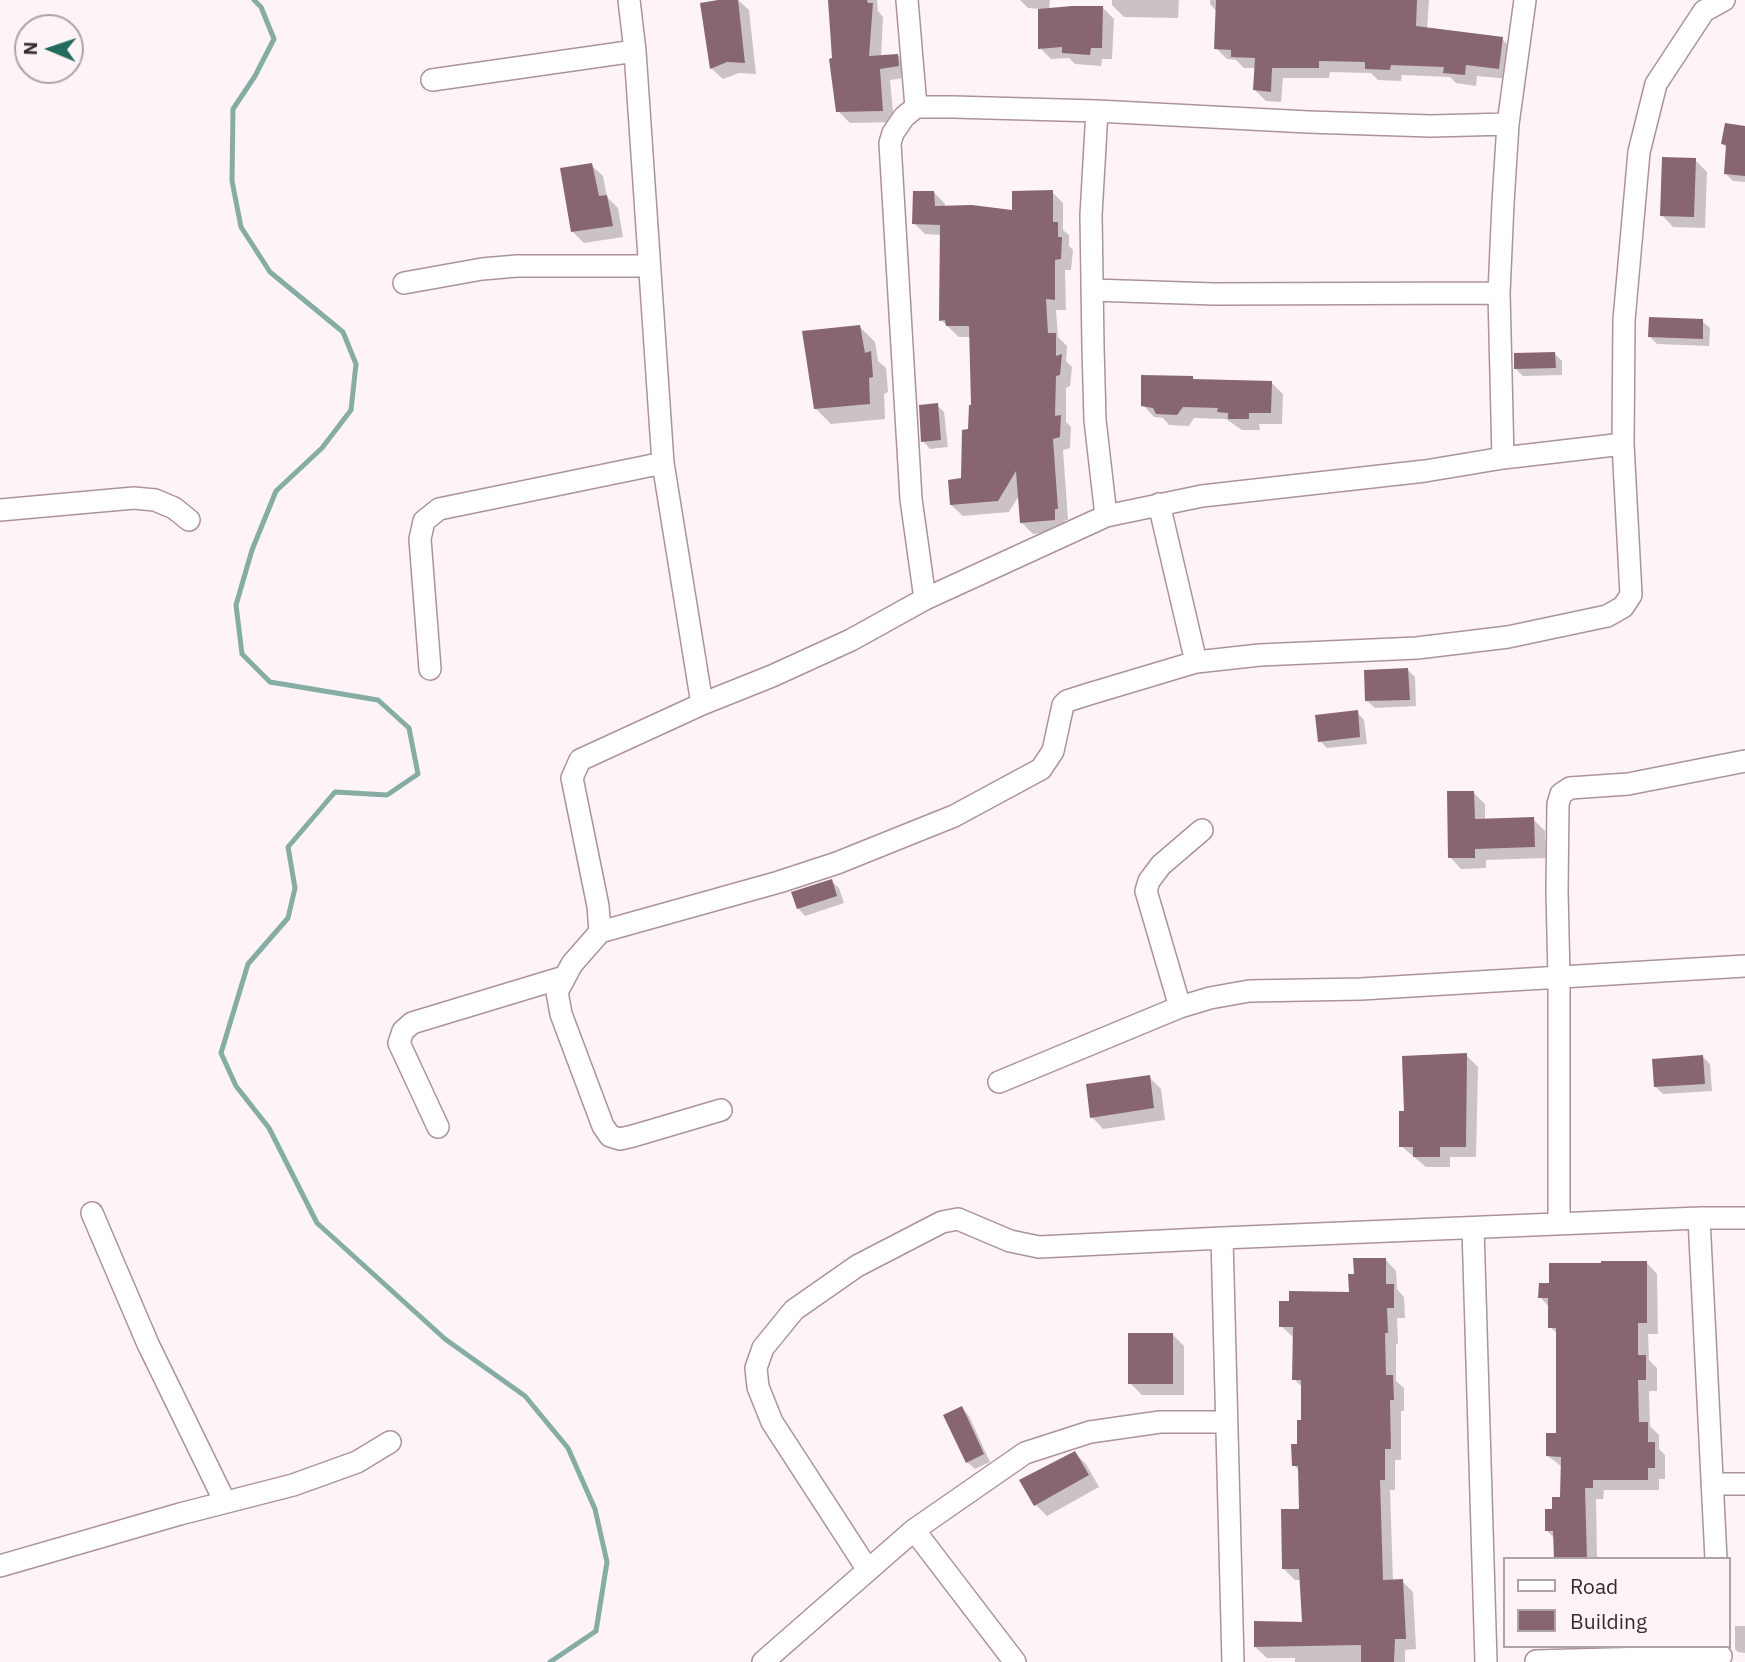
<!DOCTYPE html>
<style>
body{margin:0}
#map{position:relative;width:1745px;height:1662px;overflow:hidden;background:#fef3f6;font-family:"IBM Plex Sans",sans-serif}
canvas{display:block}
.legend{position:absolute;left:1503px;top:1557px;width:228px;height:91px;box-sizing:border-box;background:#fef3f6;border:2px solid #aea3a6;margin:0;padding:9px 12px;list-style:none;font-size:21px;color:#362c2f}
.legend li{display:flex;align-items:center;gap:14px;height:35px}
.legend b{width:35px;border:2px solid #aea3a6}
.north{position:absolute;left:14px;top:14px;width:70px;height:70px;box-sizing:border-box;background:#fef3f6;border:2px solid #aea3a6;border-radius:50%;rotate:272deg;font-size:19px;font-weight:700;line-height:28px;text-align:center;color:#362c2f}
.north::after{content:'';display:block;margin:auto;width:24px;height:32px;background:#246a5d;clip-path:polygon(50% 0,100% 100%,50% 72%,0 100%)}
</style>
<div id="map">
<canvas width="1745" height="1662"></canvas>
<ul class="legend">
<li><b style="height:9px;background:#fff"></b>Road</li>
<li><b style="height:19px;background:#88666f"></b>Building</li>
</ul>
<div class="north">N</div>
</div>
<script>
const c = document.querySelector('canvas').getContext('2d');
c.lineJoin = 'round';
function paint(path, color) { c.fillStyle = color; c.fill(path, 'evenodd'); }
const toPath = rows => new Path2D(rows.map(r => 'M' + r).join(''));
function trace(path, color, width, dash) { c.strokeStyle = color; c.lineWidth = width; c.lineCap = dash ? 'butt' : 'round'; c.setLineDash(dash || []); c.stroke(path); }
paint(toPath([
 [731,0,738,0,749,10,756,74,739,73,723,79,711,68],
 [830,0,877,0,878,11,883,17,881,57,898,55,909,67,910,77,890,80,894,122,850,123,838,111],
 [1020,0,1050,0,1049,10,1103,8,1114,19,1112,59,1102,59,1101,66,1075,64,1069,58,1051,59,1040,48,1040,9,1028,8],
 [1112,0,1179,0,1178,18,1124,17,1112,5],
 [1210,0,1429,0,1427,30,1502,39,1513,50,1510,79,1477,76,1476,86,1456,83,1450,77,1402,75,1401,81,1378,80,1371,73,1330,72,1329,78,1283,78,1281,102,1266,101,1254,89,1256,68,1244,68,1236,60,1227,59,1216,48,1217,12,1210,4],
 [1745,128,1745,182,1733,181,1726,174,1728,149,1723,144],
 [1695,160,1707,172,1705,228,1673,227,1662,215],
 [591,165,603,176,607,197,618,208,623,237,584,243,572,231],
 [934,192,945,204,945,208,1014,212,1052,192,1063,203,1063,230,1069,235,1069,246,1073,250,1071,270,1065,270,1066,310,1056,310,1058,337,1067,346,1066,361,1072,367,1070,386,1066,388,1066,422,1071,427,1070,448,1063,450,1068,520,1065,520,1065,530,1033,534,1022,523,1020,494,1009,512,963,516,951,505,963,480,970,431,972,407,971,337,959,337,941,320,942,235,925,234,914,223],
 [1702,321,1710,328,1709,346,1657,344,1650,337],
 [859,326,875,342,878,361,886,368,888,392,884,394,885,419,831,424,816,409],
 [1555,354,1562,361,1562,375,1523,376,1516,369],
 [1193,378,1196,381,1271,382,1283,394,1282,424,1259,424,1260,430,1242,430,1226,419,1194,418,1189,426,1169,425,1163,418,1154,417,1143,405],
 [937,405,944,412,948,447,930,449,923,441],
 [1408,670,1415,677,1416,706,1375,708,1367,701],
 [1357,712,1364,720,1367,744,1327,748,1320,741],
 [1474,793,1485,804,1485,821,1533,819,1545,831,1546,858,1486,860,1486,868,1461,869,1450,857],
 [831,881,839,888,844,903,805,916,798,908],
 [1466,1055,1478,1067,1476,1157,1450,1157,1450,1167,1426,1167,1401,1146,1405,1113],
 [1703,1057,1710,1064,1712,1091,1663,1094,1656,1087],
 [1149,1077,1161,1089,1165,1120,1103,1129,1092,1117],
 [1385,1259,1396,1271,1397,1289,1404,1297,1405,1318,1397,1318,1398,1344,1396,1344,1396,1381,1404,1388,1404,1411,1401,1411,1401,1460,1395,1460,1395,1490,1390,1490,1393,1581,1402,1581,1413,1592,1416,1649,1405,1650,1405,1662,1295,1662,1295,1658,1267,1658,1255,1647,1304,1623,1302,1580,1295,1580,1284,1569,1301,1510,1300,1472,1294,1465,1302,1422,1302,1387,1294,1379,1294,1338,1281,1326,1350,1294,1355,1276],
 [1646,1262,1657,1274,1658,1334,1648,1334,1649,1360,1657,1368,1657,1391,1649,1391,1650,1426,1659,1435,1659,1449,1665,1455,1665,1479,1659,1479,1659,1490,1604,1490,1603,1499,1596,1499,1597,1559,1556,1559,1555,1539,1547,1531,1554,1511,1562,1499,1562,1467,1548,1456,1557,1435,1558,1334,1550,1327,1550,1308,1540,1297],
 [1173,1335,1184,1346,1184,1395,1142,1395,1130,1383],
 [962,1408,969,1416,990,1462,975,1469,967,1462],
 [1075,1453,1086,1464,1099,1487,1047,1516,1035,1504],
 [1735,1626,1745,1626,1745,1653,1738,1652,1735,1649],
 [1564,1646,1668,1646,1668,1655,1575,1658]
]), '#0003');
trace(toPath([
 [254,0,261,7,274,39,255,76,233,109,232,181,241,227,270,272,343,332,356,364,351,410,322,448,276,491,252,550,236,605,242,654,270,682,378,700,409,728,418,774,387,795,335,792,288,847,295,888,288,918,248,964,221,1053,236,1086,269,1128,317,1223,445,1339,525,1396,568,1448,595,1509,607,1562,596,1631,550,1662]
]), '#86ada3', 5);
paint(toPath([
 [718,0,738,0,745,63,727,62,710,69,700,3],
 [828,0,867,0,868,3,873,3,869,56,898,54,899,66,880,69,883,111,836,112,829,59,832,58],
 [1216,0,1417,0,1416,26,1503,37,1499,69,1466,65,1465,75,1443,73,1444,67,1391,65,1390,70,1365,69,1365,62,1319,61,1319,68,1272,68,1271,92,1253,90,1255,58,1231,57,1231,50,1214,49],
 [1072,6,1103,6,1102,48,1091,48,1090,55,1062,53,1062,47,1038,49,1038,9],
 [1725,123,1745,126,1745,176,1724,174,1726,145,1721,144],
 [1662,157,1696,158,1694,217,1660,216],
 [592,163,599,196,607,195,613,226,571,232,560,168],
 [1053,190,1053,222,1058,222,1058,237,1062,237,1061,259,1055,260,1055,300,1046,299,1048,333,1056,333,1056,356,1062,354,1060,375,1056,376,1055,416,1061,415,1060,437,1053,439,1058,509,1055,509,1055,520,1020,523,1016,471,998,501,950,505,948,480,961,478,962,430,968,429,969,405,971,405,969,326,946,326,945,320,939,321,940,225,912,224,913,191,934,191,935,206,972,205,1012,210,1012,191],
 [1649,317,1703,319,1703,339,1648,337],
 [860,325,865,353,871,351,873,377,869,378,870,404,814,409,802,331],
 [1555,352,1556,368,1514,369,1514,353],
 [1141,375,1193,376,1193,379,1272,381,1271,413,1249,413,1249,419,1228,419,1228,413,1217,412,1218,408,1183,407,1177,415,1156,414,1153,408,1141,406],
 [938,403,941,440,921,442,919,405],
 [1408,668,1410,700,1365,701,1364,670],
 [1358,710,1360,737,1318,742,1315,715],
 [1447,791,1474,791,1475,819,1534,817,1535,847,1475,849,1475,858,1448,858],
 [832,879,837,896,797,909,791,892],
 [1467,1053,1466,1147,1440,1147,1440,1157,1413,1157,1413,1147,1399,1147,1399,1111,1404,1111,1402,1056],
 [1703,1055,1705,1084,1654,1087,1652,1059],
 [1150,1075,1154,1108,1090,1118,1086,1084],
 [1353,1258,1386,1258,1386,1284,1394,1284,1394,1308,1387,1308,1388,1333,1385,1333,1386,1375,1393,1375,1394,1400,1390,1400,1391,1449,1385,1449,1385,1480,1380,1480,1383,1580,1403,1579,1406,1639,1395,1639,1394,1662,1361,1662,1361,1645,1254,1647,1254,1621,1302,1622,1299,1569,1282,1569,1281,1509,1299,1509,1298,1466,1292,1466,1291,1444,1297,1444,1297,1420,1301,1420,1301,1380,1292,1380,1293,1327,1279,1327,1279,1301,1289,1301,1289,1291,1349,1292,1348,1274,1354,1274],
 [1601,1261,1647,1261,1647,1323,1638,1323,1638,1355,1646,1355,1646,1380,1638,1380,1639,1422,1648,1422,1648,1442,1655,1442,1655,1468,1648,1468,1648,1480,1593,1480,1593,1488,1585,1488,1587,1559,1554,1559,1553,1531,1545,1531,1545,1509,1552,1509,1552,1497,1560,1497,1561,1457,1546,1456,1546,1433,1556,1433,1556,1328,1548,1328,1548,1298,1538,1298,1539,1283,1549,1283,1549,1263,1601,1263],
 [1128,1333,1173,1333,1173,1384,1128,1384],
 [962,1406,984,1454,966,1463,943,1415],
 [1075,1451,1089,1475,1034,1506,1019,1480]
]), '#88666f');
const minor = toPath([
 [629,0,635,51,663,463,702,704],
 [907,0,916,107],
 [432,80,635,51],
 [1097,111,1091,215,1093,347,1095,420,1106,516],
 [404,283,482,269,517,266,648,266],
 [1092,290,1214,294,1499,293],
 [1503,458,1499,293,1503,203,1508,124,1525,0],
 [1159,504,1196,662],
 [0,510,134,498,155,500,174,508,189,520],
 [925,599,911,499,890,143,893,133,904,117,916,107,953,107,1097,111,1308,122,1431,126,1508,124],
 [430,669,420,539,424,521,439,509,663,463],
 [600,932,598,906,572,778,580,760,702,704,772,676,851,640,925,599,1106,516,1202,496,1425,471,1503,458,1623,444],
 [1180,1007,1146,891,1149,881,1161,865,1202,830],
 [999,1082,1180,1007,1210,998,1249,991,1361,989,1745,966],
 [721,1110,633,1136,620,1139,610,1136,603,1126,561,1014,557,992,572,964,600,932,779,882,837,863,954,816,1041,769,1053,751,1063,705,1067,701,1089,694,1196,662,1260,655,1417,648,1508,637,1607,616,1623,607,1631,595,1623,444,1624,320,1639,152,1656,84,1704,11,1724,0],
 [438,1127,399,1043,403,1031,412,1023,564,977],
 [92,1213,148,1344,225,1502],
 [1699,1218,1716,1559],
 [1559,1224,1559,978,1557,891,1558,804,1561,794,1570,788,1628,784,1745,761],
 [1473,1228,1486,1662],
 [1222,1238,1233,1662],
 [1712,1484,1745,1484],
 [914,1530,1015,1662],
 [0,1566,180,1514,293,1485,357,1462,390,1442],
 [868,1570,772,1422,758,1387,756,1368,763,1348,794,1310,857,1266,942,1222,958,1219,1010,1241,1039,1247,1222,1238,1699,1218,1745,1218],
 [1536,1661,1721,1656],
 [763,1662,914,1530,1025,1453,1090,1432,1160,1422,1225,1422]
]);
trace(minor, '#ac9399', 24);
trace(minor, '#fff', 21);
</script>
